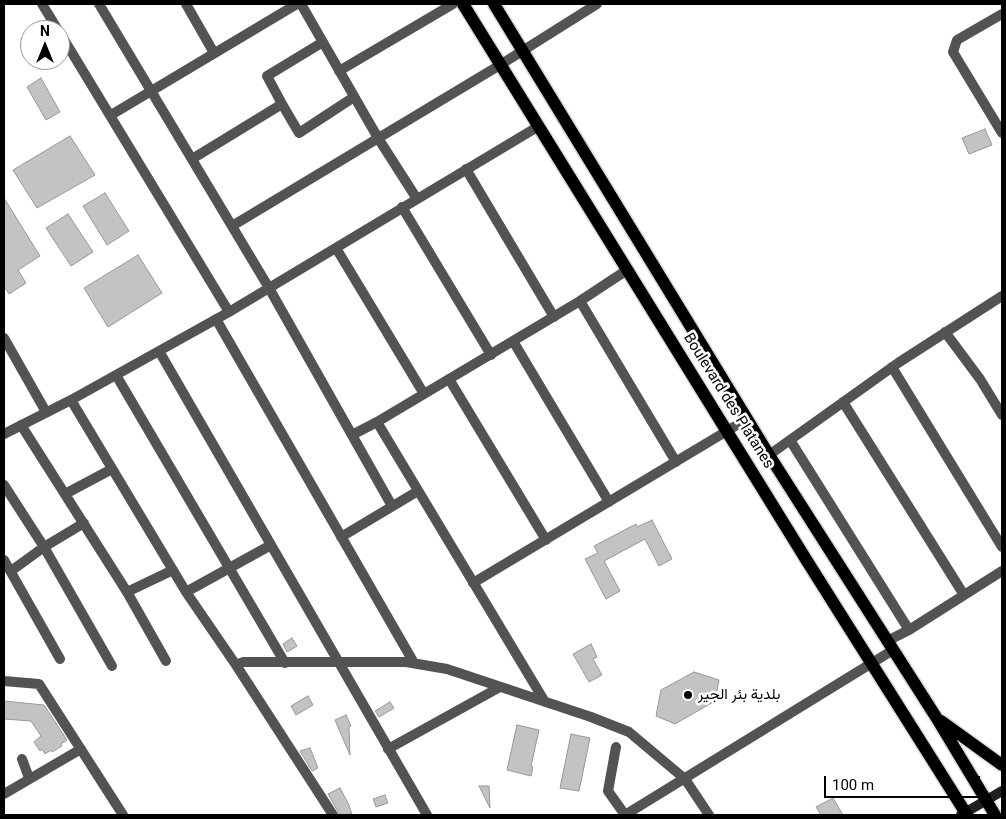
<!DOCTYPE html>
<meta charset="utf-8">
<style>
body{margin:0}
#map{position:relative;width:1006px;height:819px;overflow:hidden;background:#fff;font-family:Roboto,sans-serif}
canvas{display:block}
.frame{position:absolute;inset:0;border:5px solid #000;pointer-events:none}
.north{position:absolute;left:20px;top:20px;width:50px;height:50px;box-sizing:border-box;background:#fff;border:1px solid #999;border-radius:50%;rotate:0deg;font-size:14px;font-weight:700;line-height:20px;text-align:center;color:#000}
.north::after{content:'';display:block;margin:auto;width:18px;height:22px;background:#000;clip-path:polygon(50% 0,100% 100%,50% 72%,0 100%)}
.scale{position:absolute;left:824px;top:776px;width:156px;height:22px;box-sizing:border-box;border:2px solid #000;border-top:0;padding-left:6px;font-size:15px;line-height:18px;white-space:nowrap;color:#000;-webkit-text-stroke:4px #fff;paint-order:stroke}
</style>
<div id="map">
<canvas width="1006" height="819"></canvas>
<div class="frame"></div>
<div class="north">N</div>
<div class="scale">100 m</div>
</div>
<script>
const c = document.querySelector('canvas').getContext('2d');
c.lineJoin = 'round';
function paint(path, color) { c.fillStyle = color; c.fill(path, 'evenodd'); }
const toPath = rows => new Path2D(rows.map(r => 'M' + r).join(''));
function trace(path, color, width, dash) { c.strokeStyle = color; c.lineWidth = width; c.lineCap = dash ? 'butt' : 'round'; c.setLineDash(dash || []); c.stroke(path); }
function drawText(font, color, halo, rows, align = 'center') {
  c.font = font + ' Roboto,Vazirmatn,sans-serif'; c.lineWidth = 5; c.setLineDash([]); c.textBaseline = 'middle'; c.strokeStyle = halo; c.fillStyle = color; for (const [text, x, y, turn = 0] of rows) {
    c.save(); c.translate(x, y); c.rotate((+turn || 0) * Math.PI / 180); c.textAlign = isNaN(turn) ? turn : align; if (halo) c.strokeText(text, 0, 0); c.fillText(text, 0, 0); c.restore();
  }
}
const building = toPath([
 [41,78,60,112,46,120,27,87,41,78],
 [985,129,992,145,969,154,962,138,985,129],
 [70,136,95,175,37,208,13,170,70,136],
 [105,193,129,231,107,245,83,206,105,193],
 [4,198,40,256,18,270,26,283,9,294,4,286,4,198],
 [68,214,93,252,71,266,46,228,68,214],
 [138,255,162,293,108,327,84,288,138,255],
 [652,520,672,559,659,566,645,539,604,561,620,591,606,599,585,559,598,553,594,546,636,524,637,527,652,520],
 [292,638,297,646,287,652,283,644,292,638],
 [591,644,597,657,593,659,602,675,589,682,573,654,591,644],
 [694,672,719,680,715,701,675,724,656,716,661,690,694,672],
 [308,696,313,705,296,715,291,706,308,696],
 [4,701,44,705,67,740,61,744,62,746,52,752,51,750,45,754,42,749,40,751,34,742,41,736,31,721,4,719,4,701],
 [390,702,394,708,379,717,375,711,390,702],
 [346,715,351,726,349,727,350,755,335,720,346,715],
 [517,725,539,730,531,766,533,767,531,776,507,770,517,725],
 [571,734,590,738,579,791,560,788,571,734],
 [310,748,318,768,312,771,300,751,310,748],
 [479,786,489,786,490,808,479,786],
 [340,788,349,805,352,815,340,815,328,794,340,788],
 [385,795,388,803,376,807,373,799,385,795],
 [833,798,843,815,821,815,816,807,833,798]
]);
paint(building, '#c3c3c3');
trace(building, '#979797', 1);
const primary = toPath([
 [463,4,807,561,967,815],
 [494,4,769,455,936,717,995,815],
 [941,721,1002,765]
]);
trace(primary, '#dbdbdb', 15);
trace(toPath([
 [42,4,58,30],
 [99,4,269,288,392,506],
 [186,4,214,53],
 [301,4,378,138,417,199],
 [1002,14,957,40,953,52,1002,133],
 [60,33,229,312],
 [339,71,453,4],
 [282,104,267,76,323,42],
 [111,115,297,4],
 [192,159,282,104,299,133,354,97],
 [466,169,554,317],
 [402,207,491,355],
 [232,226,500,65,597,4],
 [336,248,424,394],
 [580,301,676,462],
 [216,319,414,663],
 [945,332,980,379,1002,415],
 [4,338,46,412],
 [513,341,609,502],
 [159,351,427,815],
 [892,367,1002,547],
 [116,375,285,663],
 [449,379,546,540],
 [71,400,186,592,236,665,333,815],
 [843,402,964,595],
 [377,422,545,702],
 [21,425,127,592,166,661],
 [4,434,71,400,229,312,539,126],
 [352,435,377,422,580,301,627,270],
 [790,440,909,630],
 [769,455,898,363,1002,296],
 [4,485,44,547,112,666],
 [65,494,112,469],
 [341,537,418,491],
 [4,560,60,659],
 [11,571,44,547,84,523],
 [473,583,747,419],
 [127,592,173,570],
 [186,592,271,545],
 [887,641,909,630,1002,571],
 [236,665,243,662,406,662,447,669,591,717,629,732,685,779,709,815],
 [4,681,39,684,123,815],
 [616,747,608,791,625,815],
 [388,749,500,687],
 [22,759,29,778],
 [4,794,81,749],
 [625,815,893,650]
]), '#535353', 10);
trace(toPath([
 [961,815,1002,791]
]), '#202020', 10);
trace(primary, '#000', 12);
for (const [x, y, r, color] of [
 [688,695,5,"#000"]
]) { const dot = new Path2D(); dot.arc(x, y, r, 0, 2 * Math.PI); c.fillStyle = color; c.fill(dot); trace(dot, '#fff', 2); }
drawText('15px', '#000', '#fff', [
 ["Boulevard des Platanes",728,401,58]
]);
drawText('15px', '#000', '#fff', [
 ["بلدية بئر الجير",698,695]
], 'left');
</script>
